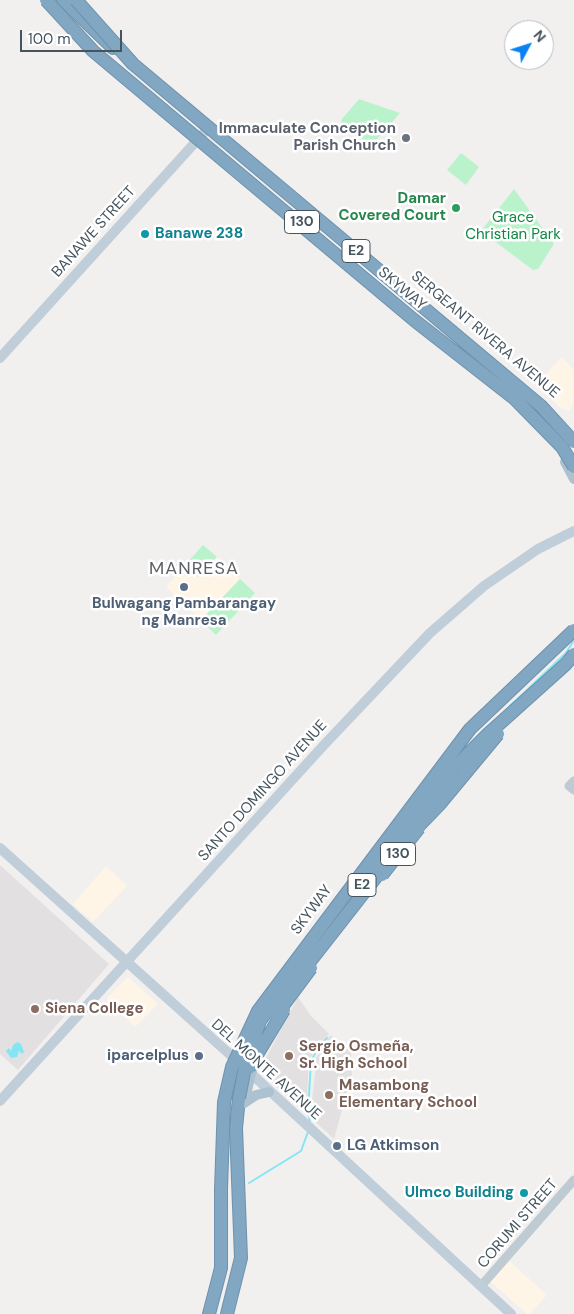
<!DOCTYPE html>
<meta charset="utf-8">
<style>
body{margin:0}
#map{position:relative;width:574px;height:1314px;overflow:hidden;background:#f2efef;font-family:"DM Sans",sans-serif}
canvas{display:block}
.north{position:absolute;left:504px;top:20px;width:50px;height:50px;box-sizing:border-box;background:#fff;border:1px solid #b5bbbf;border-radius:50%;rotate:50deg;font-size:14px;font-weight:700;line-height:20px;text-align:center;color:#45555e}
.north::after{content:'';display:block;margin:auto;width:18px;height:22px;background:#0982f2;clip-path:polygon(50% 0,100% 100%,50% 72%,0 100%)}
.scale{position:absolute;left:20px;top:30px;width:102px;height:22px;box-sizing:border-box;border:2px solid #45555e;border-top:0;padding-left:6px;font-size:15px;line-height:18px;white-space:nowrap;color:#45555e;-webkit-text-stroke:4px #fff;paint-order:stroke}
</style>
<div id="map">
<canvas width="574" height="1314"></canvas>
<div class="north">N</div>
<div class="scale">100 m</div>
</div>
<script>
const c = document.querySelector('canvas').getContext('2d');
c.lineJoin = 'round';
function paint(path, color) { c.fillStyle = color; c.fill(path, 'evenodd'); }
const toPath = rows => new Path2D(rows.map(r => 'M' + r).join(''));
function trace(path, color, width, dash) { c.strokeStyle = color; c.lineWidth = width; c.lineCap = dash ? 'butt' : 'round'; c.setLineDash(dash || []); c.stroke(path); }
function drawText(font, color, halo, rows, align = 'center') {
  c.font = font + ' "DM Sans",sans-serif'; c.lineWidth = 5; c.setLineDash([]); c.textBaseline = 'middle'; c.strokeStyle = halo; c.fillStyle = color; for (const [text, x, y, turn = 0] of rows) {
    c.save(); c.translate(x, y); c.rotate((+turn || 0) * Math.PI / 180); c.textAlign = isNaN(turn) ? turn : align; if (halo) c.strokeText(text, 0, 0); c.fillText(text, 0, 0); c.restore();
  }
}
paint(toPath([
 [562,357,574,370,574,399,570,411,562,409,536,385],
 [217,557,240,579,201,620,166,587,185,565,198,576],
 [106,866,127,886,93,922,73,904],
 [128,977,158,1004,135,1027,107,998],
 [508,1260,547,1295,530,1314,527,1314,490,1281]
]), '#fef5e7');
paint(toPath([
 [0,865,109,964,18,1070,0,1054],
 [298,997,311,1016,329,1034,314,1051,309,1061,306,1114,259,1071],
 [330,1035,351,1051,352,1074,334,1139,310,1117,316,1065,313,1063]
]), '#e3e0e1');
paint(toPath([
 [359,99,400,113,371,146,341,123,342,119],
 [461,153,479,167,466,185,447,170],
 [514,189,554,244,538,269,533,270,481,231],
 [203,545,217,557,198,577,185,565],
 [240,579,255,593,216,635,201,620]
]), '#baf3cb');
paint(toPath([
 [17,1042,21,1044,24,1052,22,1054,19,1051,17,1057,11,1058,6,1051,9,1048,11,1051,13,1045]
]), '#83e6f4');
trace(toPath([
 [509,707,566,653,574,640],
 [310,1123,308,1111,311,1062,317,1049,327,1038],
 [249,1183,301,1151,308,1132]
]), '#83e6f4', 2);
const motorway = toPath([
 [63,0,113,48],
 [209,1314,221,1268,221,1189],
 [227,1314,241,1258,236,1128,239,1098]
]);
trace(motorway, '#6e92ae', 14);
trace(toPath([
 [574,781,569,786,574,790],
 [481,1286,574,1180]
]), '#becbd2', 9);
trace(toPath([
 [0,358,210,126],
 [0,848,244,1067,511,1314],
 [0,1101,323,746,430,633,484,586,538,549,574,531]
]), '#c0ceda', 10);
trace(toPath([
 [565,462,574,479],
 [244,1103,254,1061],
 [244,1103,256,1095,269,1092]
]), '#acc2d0', 10);
trace(motorway, '#82a7c2', 12);
const motorwayBridge = toPath([
 [46,0,93,51,414,320,515,399,562,447,574,467],
 [76,0,133,64,541,406,574,442],
 [413,832,439,805,498,734],
 [373,871,453,769,488,734,566,664,574,654],
 [382,875,419,828],
 [301,973,384,867],
 [276,1015,311,968],
 [249,1068,284,1010],
 [239,1098,246,1062,260,1021,303,962],
 [221,1189,224,1102,232,1067,258,1011,470,729,574,630]
]);
trace(motorwayBridge, '#6e92ae', 14, []);
trace(motorwayBridge, '#82a7c2', 12);
for (const [x, y, r, color] of [
 [406,138,5,"#6b7280"],
 [456,208,5,"#2e9e5b"],
 [145,234,5,"#0f9aa8"],
 [184,587,5,"#5c6f8a"],
 [35,1009,5,"#8d6e63"],
 [199,1056,5,"#5c6f8a"],
 [289,1056,5,"#8d6e63"],
 [329,1095,5,"#8d6e63"],
 [337,1146,5,"#5c6f8a"],
 [524,1193,5,"#0f9aa8"]
]) { const dot = new Path2D(); dot.arc(x, y, r, 0, 2 * Math.PI); c.fillStyle = color; c.fill(dot); trace(dot, '#fff', 2); }
for (const [x, y, w] of [
 [302,222,35],
 [356,251,28],
 [398,854,35],
 [362,885,28]
]) { const box = new Path2D(); box.roundRect(x - w / 2, y - 11.5, w, 23, 4); c.fillStyle = '#fff'; c.fill(box); trace(box, '#45555e', 1); }
drawText('bold 14px', '#45555e', null, [
 ["130",302,222],
 ["E2",356,251],
 ["130",398,854],
 ["E2",362,885]
]);
drawText('bold 15px', '#5b616d', '#fff', [
 ["Immaculate Conception",396,129],
 ["Parish Church",396,146]
], 'right');
drawText('bold 15px', '#27864d', '#fff', [
 ["Damar",446,199],
 ["Covered Court",446,216]
], 'right');
drawText('15px', '#0f8741', '#fff', [
 ["Grace",513,218],
 ["Christian Park",513,235]
]);
drawText('15px', '#45555e', '#fff', [
 ["BANAWE STREET",94,232,-48],
 ["SKYWAY",402,289,40],
 ["SERGEANT RIVERA AVENUE",485,335,40],
 ["SANTO DOMINGO AVENUE",263,791,-48],
 ["SKYWAY",312,910,-53],
 ["DEL MONTE AVENUE",266,1070,42],
 ["CORUMI STREET",518,1224,-49]
]);
drawText('bold 15px', '#0d838f', '#fff', [
 ["Banawe 238",155,234],
 ["Ulmco Building",514,1193,"right"]
], 'left');
drawText('bold 15px', '#4e5e75', '#fff', [
 ["Bulwagang Pambarangay",184,604],
 ["ng Manresa",184,621],
 ["iparcelplus",189,1056,"right"],
 ["LG Atkimson",347,1146,"left"]
]);
drawText('bold 15px', '#785e54', '#fff', [
 ["Siena College",45,1009],
 ["Sergio Osmeña,",299,1047],
 ["Sr. High School",299,1064],
 ["Masambong",339,1086],
 ["Elementary School",339,1103]
], 'left');
c.letterSpacing = '1px';
drawText('18px', '#5b6065', '#fff', [
 ["MANRESA",194,569]
]);
c.letterSpacing = '0px';
</script>
